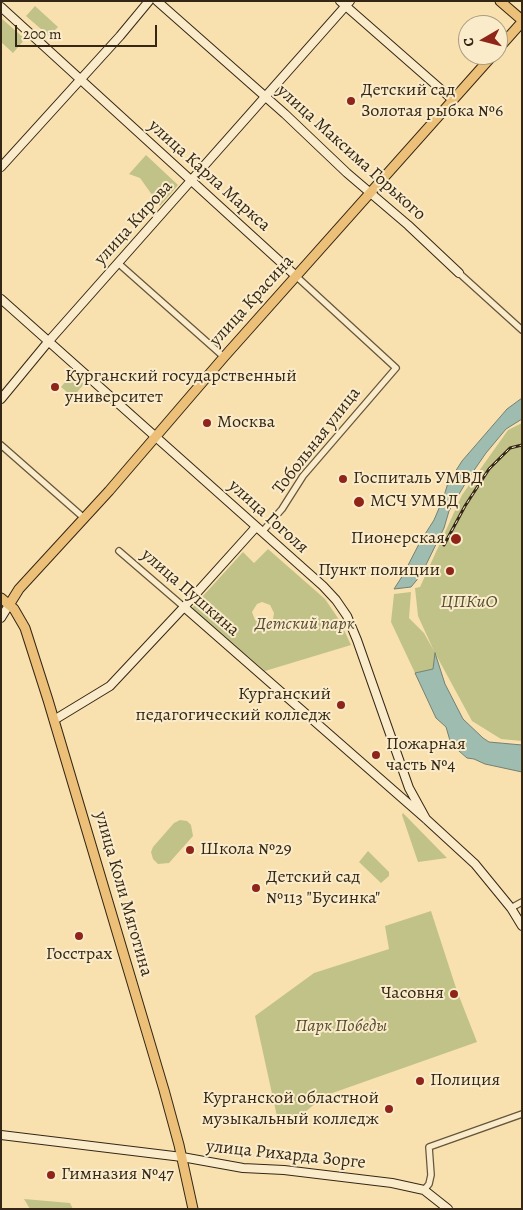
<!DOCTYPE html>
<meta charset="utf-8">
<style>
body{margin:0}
#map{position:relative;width:523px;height:1210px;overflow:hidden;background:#f8e1af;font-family:Alegreya,serif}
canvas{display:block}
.frame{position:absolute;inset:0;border:2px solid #342715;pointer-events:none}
.north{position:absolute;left:458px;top:15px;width:50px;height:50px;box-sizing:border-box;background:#faeccb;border:1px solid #ab9d82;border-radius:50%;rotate:262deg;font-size:14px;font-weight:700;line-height:20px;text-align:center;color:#342715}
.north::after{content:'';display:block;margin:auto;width:18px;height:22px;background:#8f2418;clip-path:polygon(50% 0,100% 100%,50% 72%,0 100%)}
.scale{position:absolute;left:15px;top:25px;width:142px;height:22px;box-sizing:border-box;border:2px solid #342715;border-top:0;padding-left:6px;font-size:15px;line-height:18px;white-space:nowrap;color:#342715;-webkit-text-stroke:4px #faeccb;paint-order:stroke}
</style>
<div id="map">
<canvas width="523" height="1210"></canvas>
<div class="frame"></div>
<div class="north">С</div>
<div class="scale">200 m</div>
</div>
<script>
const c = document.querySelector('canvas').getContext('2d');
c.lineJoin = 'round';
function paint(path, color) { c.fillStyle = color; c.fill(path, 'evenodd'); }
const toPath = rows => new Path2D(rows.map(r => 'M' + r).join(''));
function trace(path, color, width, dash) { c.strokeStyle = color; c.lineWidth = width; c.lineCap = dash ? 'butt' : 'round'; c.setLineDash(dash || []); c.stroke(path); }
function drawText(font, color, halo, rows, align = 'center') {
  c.font = font + ' Alegreya,serif'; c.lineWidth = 4; c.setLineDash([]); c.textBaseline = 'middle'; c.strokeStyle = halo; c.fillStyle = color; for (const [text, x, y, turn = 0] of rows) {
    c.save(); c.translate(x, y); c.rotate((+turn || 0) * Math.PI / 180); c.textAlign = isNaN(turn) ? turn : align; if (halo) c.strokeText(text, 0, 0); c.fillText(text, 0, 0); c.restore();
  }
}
paint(toPath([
 [35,6,58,27,49,36,26,16],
 [1,18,25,39,13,53,1,42],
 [146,155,178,185,160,206,140,178,129,174],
 [72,374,84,384,73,397,61,387],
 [522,423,522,741,501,739,472,721,435,653,433,669,415,673,391,622,394,594,411,592,409,618,424,633,434,651,418,616,415,588,420,587,462,495,508,430],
 [268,549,325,599,340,621,351,645,265,671,192,608,243,552,254,563],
 [262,602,270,605,274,613,273,619,269,622,262,624,255,620,252,612,257,604],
 [403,813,447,858,418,862,402,815],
 [180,820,187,821,191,825,193,836,169,863,158,864,153,859,151,852,153,847,174,823],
 [368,851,389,872,389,876,381,883,359,862],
 [431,911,457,991,477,1042,324,1096,304,1113,278,1121,255,1016,314,973,389,949,385,926],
 [24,1199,70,1203,73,1209,30,1209]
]), '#c1c288');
const water = toPath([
 [522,398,522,419,506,429,486,453,468,479,449,511,444,528,421,575,411,587,394,589,403,575,420,542,434,520,443,499,448,483,462,461,507,409,522,398],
 [435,653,445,684,463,719,483,738,489,742,522,745,522,772,485,764,474,759,467,758,451,744,446,727,436,718,415,673,433,669,435,653]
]);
paint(water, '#9ebcb0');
trace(water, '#748072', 1);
const street = toPath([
 [118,263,224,357],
 [459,273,522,330],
 [1,445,84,518],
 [262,532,282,509,303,476,396,368,297,277],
 [119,551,184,607],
 [511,908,522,902],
 [424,1190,429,1184,431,1175,429,1147,522,1114]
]);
const secondary = toPath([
 [157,1,285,114,347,173,408,225,459,273],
 [340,1,453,100],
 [1,7,297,277],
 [1,167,120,36,149,1],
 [1,299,323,586,336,600,347,616,357,640,409,788,426,819],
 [1,399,48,342,350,1],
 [184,607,426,819,475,864,511,908,522,926],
 [1,618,9,605],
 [54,720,110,686,184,607,256,527],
 [1,1135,182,1157,243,1168,284,1170,392,1183,424,1190,448,1209]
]);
const primary = toPath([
 [500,1,522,20],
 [498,49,522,22],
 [1,598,14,609,25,628,48,700,164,1090,179,1145,193,1209],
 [9,605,19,589,109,491,224,357,493,55]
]);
trace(street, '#65563c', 8);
trace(secondary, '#342715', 10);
trace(primary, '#342715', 11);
trace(street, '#faeccb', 5.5);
trace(secondary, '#faeccb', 8);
trace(primary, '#ecc078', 9);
const rail = toPath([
 [444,545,465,506,489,469,510,448,522,445]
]);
trace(rail, '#342715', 3);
trace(rail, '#faeccb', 1, [4]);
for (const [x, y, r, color] of [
 [351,101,5,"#8f2418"],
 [55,387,5,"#8f2418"],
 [207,423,5,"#8f2418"],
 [343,479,5,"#8f2418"],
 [359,502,6,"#8f2418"],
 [456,539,6,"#8f2418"],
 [450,571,5,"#8f2418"],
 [341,705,5,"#8f2418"],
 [376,755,5,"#8f2418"],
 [190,850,5,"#8f2418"],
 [256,888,5,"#8f2418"],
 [79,936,5,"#8f2418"],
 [454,994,5,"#8f2418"],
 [420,1081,5,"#8f2418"],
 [389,1109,5,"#8f2418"],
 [51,1175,5,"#8f2418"]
]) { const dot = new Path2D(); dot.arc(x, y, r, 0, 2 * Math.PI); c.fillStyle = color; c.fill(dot); trace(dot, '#faeccb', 2); }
drawText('18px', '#342715', '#faeccb', [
 ["Детский сад",361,91],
 ["Золотая рыбка №6",361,112],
 ["Курганский государственный",65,377],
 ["университет",65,398],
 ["Москва",217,423],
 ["Госпиталь УМВД",353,479],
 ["МСЧ УМВД",370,502],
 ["Пионерская",445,539,"right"],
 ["Пункт полиции",440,571,"right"],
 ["Курганский",331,695,"right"],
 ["педагогический колледж",331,716,"right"],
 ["Пожарная",386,745],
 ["часть №4",386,766],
 ["Школа №29",200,850],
 ["Детский сад",266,878],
 ["№113 \"Бусинка\"",266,899],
 ["Госстрах",79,955,"center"],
 ["Часовня",444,994,"right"],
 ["Полиция",430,1081],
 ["Курганской областной",379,1099,"right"],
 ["музыкальный колледж",379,1120,"right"],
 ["Гимназия №47",61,1175]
], 'left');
drawText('18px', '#342715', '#faeccb', [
 ["улица Максима Горького",351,153,42],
 ["улица Карла Маркса",209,176,42],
 ["улица Кирова",134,223,-48],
 ["улица Красина",252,301,-48],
 ["Тобольная улица",317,441,-52],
 ["улица Гоголя",268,517,42],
 ["улица Пушкина",190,593,41],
 ["улица Коли Мяготина",123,894,74],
 ["улица Рихарда Зорге",286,1155,6]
]);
drawText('italic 18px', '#574e32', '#faeccb', [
 ["ЦПКиО",469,603],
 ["Детский парк",305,625],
 ["Парк Победы",341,1027]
]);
</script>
